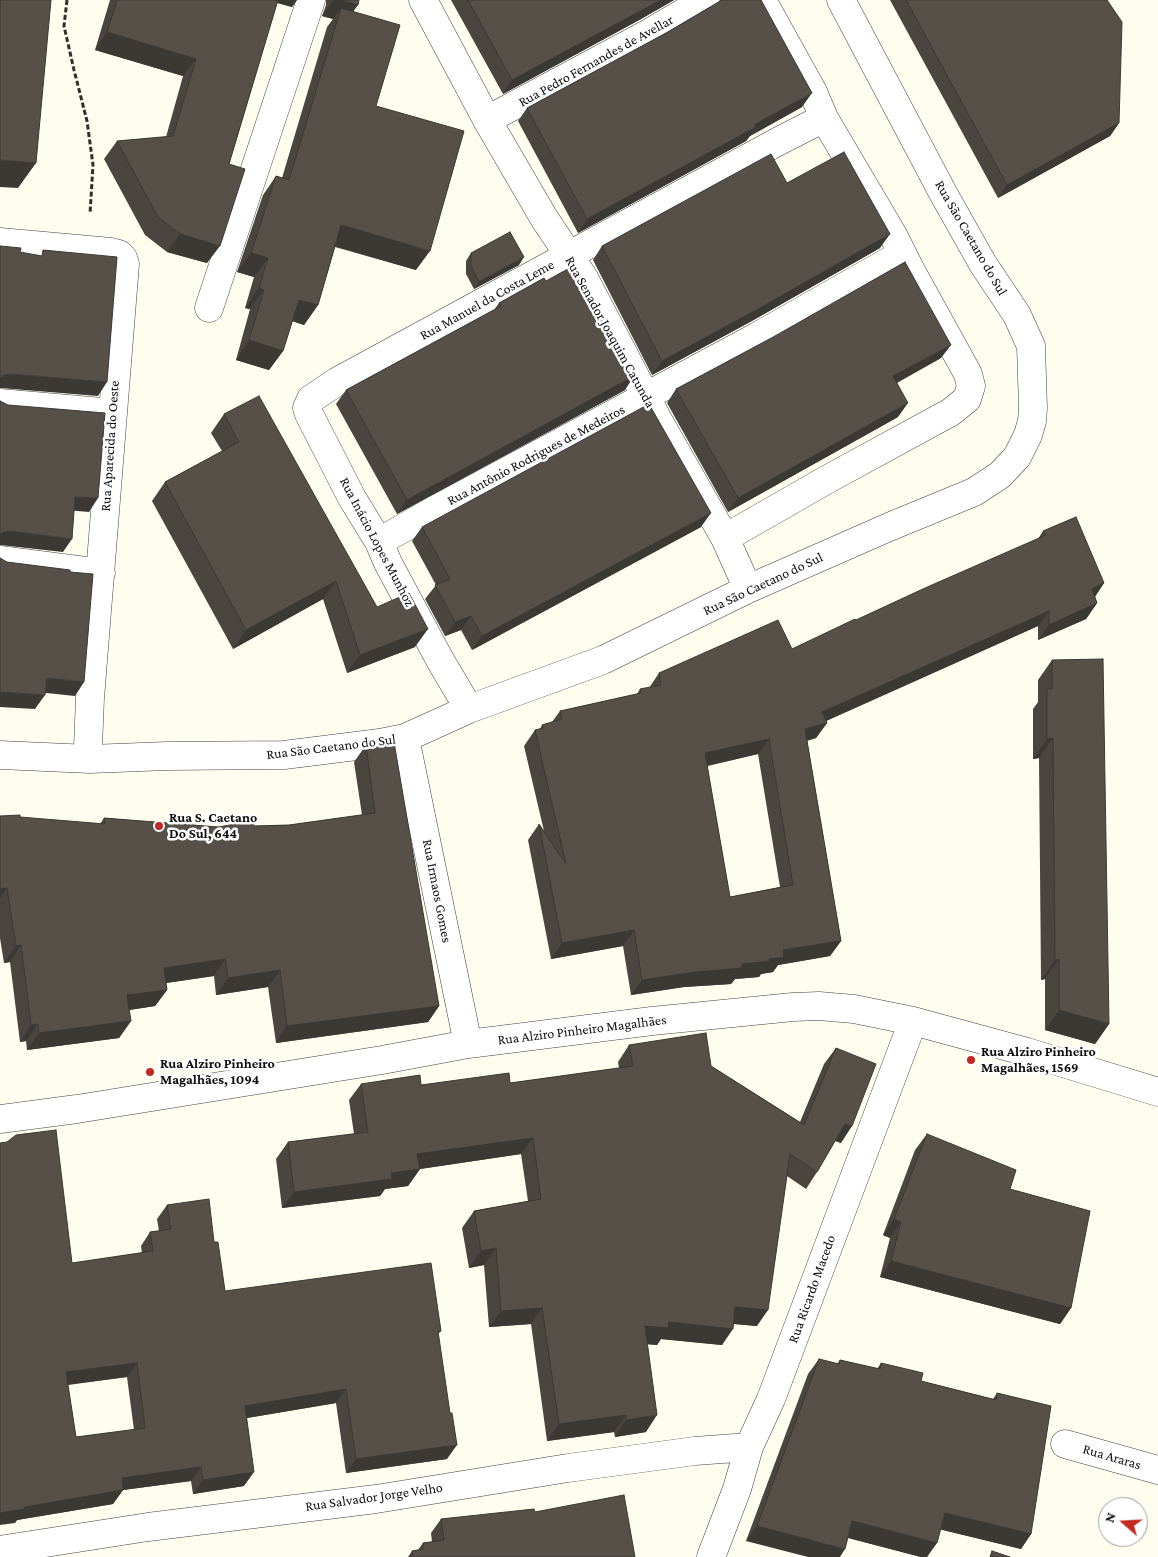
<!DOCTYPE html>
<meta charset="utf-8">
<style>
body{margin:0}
#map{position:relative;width:1158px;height:1557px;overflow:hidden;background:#fffdee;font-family:"Crimson Pro",serif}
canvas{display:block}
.north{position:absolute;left:1098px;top:1497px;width:50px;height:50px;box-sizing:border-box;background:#fff;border:1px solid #9e9e9e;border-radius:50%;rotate:289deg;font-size:14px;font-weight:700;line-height:20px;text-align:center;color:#0d0d0d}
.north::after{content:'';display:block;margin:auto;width:18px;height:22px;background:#c22a21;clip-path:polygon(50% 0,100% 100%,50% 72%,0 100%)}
</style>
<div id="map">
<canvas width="1158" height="1557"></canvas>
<div class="north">N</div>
</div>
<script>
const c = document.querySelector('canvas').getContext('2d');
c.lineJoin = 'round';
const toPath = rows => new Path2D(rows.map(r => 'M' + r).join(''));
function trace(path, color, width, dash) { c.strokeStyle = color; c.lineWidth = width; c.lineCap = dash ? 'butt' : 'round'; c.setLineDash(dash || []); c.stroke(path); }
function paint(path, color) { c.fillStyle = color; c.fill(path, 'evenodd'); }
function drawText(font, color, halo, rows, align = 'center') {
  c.font = font + ' "Crimson Pro",serif'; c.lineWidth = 5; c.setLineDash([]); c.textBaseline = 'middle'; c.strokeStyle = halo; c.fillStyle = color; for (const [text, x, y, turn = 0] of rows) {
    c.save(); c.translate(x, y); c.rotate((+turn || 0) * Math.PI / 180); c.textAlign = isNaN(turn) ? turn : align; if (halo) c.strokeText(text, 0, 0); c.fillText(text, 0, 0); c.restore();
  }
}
const minor = toPath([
 [423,0,487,120,544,218,584,278,658,420,725,538,748,589],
 [487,120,649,33,705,0],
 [0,242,111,252,119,254,123,258,125,264,90,698,88,747,90,759],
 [209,308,311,0],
 [0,403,113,413],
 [725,538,828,479,951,412,967,399,971,386,968,374,910,269,893,235,824,118,813,92,762,0],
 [379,542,438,508,758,336,902,254],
 [0,560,101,573],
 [469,709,440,660,388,563,379,542,352,498,309,414,307,408,311,399,338,381,779,141,824,118],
 [405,738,468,1044],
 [0,755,90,759,167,756,284,755,380,743,405,738,469,709,603,660,748,589,889,527,974,492,1000,475,1017,457,1028,435,1032,421,1033,408,1031,346,1017,315,983,264,943,193,841,0],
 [0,1119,77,1109,382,1060,468,1044,652,1021,793,1007,819,1006,854,1009,913,1021,1027,1052,1158,1092],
 [1065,1444,1158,1470],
 [0,1550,148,1527,376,1499,568,1468,695,1451,749,1447],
 [711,1557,737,1489,749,1447,771,1399,913,1021]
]);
trace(minor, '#404040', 29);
trace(toPath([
 [67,0,64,26,74,70,87,121,93,165,90,214]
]), '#2f2f2f', 3, [5, 2.5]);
trace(minor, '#fff', 28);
paint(toPath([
 [110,0,297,0,292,7,277,3,229,164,207,263,167,252,145,235,104,159,117,141,166,137,183,76,95,50],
 [326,0,359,0,353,11,416,270,335,247,318,305,304,325,292,321,283,351,269,370,236,360,250,309,245,308,254,277,237,272,263,195,276,176,282,178,327,27,333,19,322,16,326,5],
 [451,0,674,0,641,19,503,94],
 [720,0,761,0,802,107,750,136,746,141,578,233,518,121,527,108,666,33,720,1],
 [890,0,1107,0,1119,123,1110,136,998,198],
 [787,183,880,248,750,322,652,375,593,260,602,246],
 [471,253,519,265,474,289,466,274,466,261],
 [546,281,625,390,397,514,336,404,346,390,494,310,499,303],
 [941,358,897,383,898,417,728,512,667,403,676,389],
 [224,414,377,607,415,647,347,673,323,599,233,649,152,501,165,482,222,451,211,433],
 [422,527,701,527,472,650,461,630,445,636,425,599,436,585,412,541],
 [1043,531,1104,583,1095,597,1097,603,1086,619,1038,640,1038,626,826,721,827,723,816,738,807,741,841,941,830,956,778,965,773,972,761,974,759,977,735,979,731,984,684,987,631,995,623,946,551,959,528,840,539,824,544,831,524,746,535,730,540,729,542,725,552,722,560,711,637,694,640,689,649,688,659,673,792,649,1038,539],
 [758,754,780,887,730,897,707,766],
 [1052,660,1109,1024,1095,1044,1045,1030,1045,979,1041,980,1039,758,1033,759,1033,709,1038,702,1038,680],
 [366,745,439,1006,428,1022,276,1043,268,987,216,995,214,976,166,983,167,990,155,1006,129,1010,131,1021,119,1038,27,1050,26,1041,20,1042,10,962,4,963,0,938,0,816,100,824,104,818,218,827,289,825,362,815,354,762],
 [629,1045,711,1066,800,1122,824,1064,836,1048,841,1143,835,1141,817,1172,806,1189,787,1176,757,1326,734,1324,722,1345,661,1339,657,1345,647,1344,646,1432,615,1437,614,1432,547,1441,531,1324,489,1327,484,1265,469,1268,462,1228,474,1211,528,1201,521,1154,420,1169,408,1186,385,1189,380,1196,282,1208,276,1159,288,1142,354,1134,349,1100,361,1084,421,1085,510,1083,619,1068,618,1062],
 [927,1134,1010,1189,1071,1308,1060,1324,880,1277,890,1238,883,1235,915,1150],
 [167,1205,214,1242,225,1291,441,1331,438,1334,447,1459,346,1473,336,1403,247,1418,244,1486,193,1494,191,1481,123,1490,113,1504,17,1520,15,1523,72,1263,142,1253,141,1246,150,1232,159,1231,157,1219],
 [127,1377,134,1430,76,1437,68,1385],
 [819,1359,837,1364,840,1360,877,1369,881,1363,921,1381,993,1399,997,1393,1031,1534,1021,1549,940,1529,927,1557,921,1557,848,1538,746,1541,808,1374],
 [535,1512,635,1557,408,1557,412,1551,418,1550,423,1543,432,1542,431,1533,441,1519]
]), '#4a453f');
paint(toPath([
 [271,0,297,0,292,7,271,1],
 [333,0,340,0,358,5,345,23,341,8,333,19,322,16],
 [661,0,674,0,641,19,503,94,512,80],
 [107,32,196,59,183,76,95,50],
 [812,93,802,107,750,136,746,141,578,233,587,219],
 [1119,123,1110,136,998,198,1007,185],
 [0,160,36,163,18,188,0,187],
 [341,225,430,251,416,270,328,244],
 [180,234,220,246,207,263,167,252],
 [890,234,880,248,750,322,652,375,662,361],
 [251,253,268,258,254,277,237,272],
 [524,257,519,265,474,289,479,282],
 [259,288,264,290,250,309,245,308],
 [299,300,318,305,304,325,286,319],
 [249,340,283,351,269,370,236,360],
 [951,345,941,358,883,390,893,376],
 [11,374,107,382,98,396,0,388,0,378,4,375],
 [634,376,625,390,397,514,407,500],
 [908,403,898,417,728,512,738,498],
 [75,497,98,498,89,512,66,510],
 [711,513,701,527,472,650,482,636],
 [11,531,72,539,63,552,0,545,0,535,3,532],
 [336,581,323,599,233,649,246,630],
 [1104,583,1093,599,1092,589],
 [1097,603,1086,619,1038,640,1049,625],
 [1049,611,1038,626,817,725,827,723,816,738,794,744,805,729,822,712],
 [471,616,461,630,445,636,455,622],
 [428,629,415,647,347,673,360,655],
 [47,678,84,682,75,696,37,692],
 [0,692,45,695,35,709,0,707],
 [1053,738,1039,758,1033,759,1047,739],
 [769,739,758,754,694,769,705,753],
 [7,888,0,898,0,889],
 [634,930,623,946,551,959,562,943],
 [841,941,830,956,778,965,773,972,761,974,759,977,735,979,731,984,684,987,631,995,642,980,769,959,783,950],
 [21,945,10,962,4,963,16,946],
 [225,959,214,976,152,985,164,968],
 [1059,959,1045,979,1041,980,1055,960],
 [280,970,268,987,216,995,228,978],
 [167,990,155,1006,116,1012,127,995],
 [439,1006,428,1022,276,1043,287,1026],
 [1059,1010,1109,1024,1095,1044,1045,1030],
 [131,1021,119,1038,27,1050,39,1033],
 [38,1024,26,1041,20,1042,31,1025],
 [845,1124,852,1126,841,1143,834,1140],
 [533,1138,521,1154,413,1170,420,1169,408,1186,385,1189,380,1196,282,1208,294,1192,391,1173,417,1154],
 [894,1219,901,1222,890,1238,883,1235],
 [496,1248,484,1265,469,1268,481,1251],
 [891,1261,1071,1308,1060,1324,880,1277],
 [735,1307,768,1310,757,1326,723,1323],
 [542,1308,531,1324,489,1327,501,1311],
 [669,1322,733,1329,722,1345,661,1339,657,1345,633,1343,645,1326],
 [137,1363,127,1377,56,1386,66,1372],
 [346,1389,336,1403,235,1420,245,1406],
 [626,1415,614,1432,547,1441,559,1424],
 [657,1415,646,1432,615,1437,626,1420],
 [457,1445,447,1459,346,1473,356,1459],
 [201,1467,191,1481,123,1490,113,1504,17,1520,15,1523,0,1525,0,1513,25,1507,122,1478],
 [254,1472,244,1486,193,1494,203,1480],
 [945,1513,1031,1534,1021,1549,934,1528],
 [852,1521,937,1543,927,1557,921,1557,841,1536],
 [757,1526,845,1549,840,1557,808,1557,746,1541]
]), '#3c3833');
const building = toPath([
 [0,0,51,0,36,163,0,160,0,0],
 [117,0,278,0,229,164,245,169,220,246,180,234,158,217,117,141,173,136,196,59,107,32,117,0],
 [340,0,359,0,358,5,340,0],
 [468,0,661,0,512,80,468,0],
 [722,0,761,0,812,93,754,125,756,127,587,219,527,108,666,33,722,0],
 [906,0,1107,0,1122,22,1119,123,1007,185,906,0],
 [341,8,400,25,376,106,464,131,430,251,341,225,318,305,299,300,283,351,249,340,264,290,259,288,268,258,251,253,276,176,289,180,341,8],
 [844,152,890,234,760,308,662,361,602,246,771,154,787,183,844,152],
 [510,232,524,257,479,282,471,266,471,253,510,232],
 [0,246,21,248,20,252,42,256,43,250,117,257,107,382,11,374,4,375,0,378,0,246],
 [905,262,951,345,893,376,908,403,738,498,676,389,775,336,905,262],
 [575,265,634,376,407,500,346,390,501,306,499,303,544,278,546,281,575,265],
 [259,396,377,607,409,593,428,629,360,655,336,581,246,630,165,482,239,442,224,414,259,396],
 [0,401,8,405,105,413,98,498,75,497,72,539,11,531,3,532,0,535,0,401],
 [649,404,711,513,482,636,471,616,455,622,435,585,450,579,422,527,649,404],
 [1076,517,1104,583,1092,589,1097,603,1049,625,1049,611,822,712,827,723,805,729,841,941,783,950,784,957,769,959,770,961,742,964,742,968,696,972,642,980,634,930,562,943,539,824,566,864,535,730,543,728,542,725,562,719,560,711,641,693,640,689,661,685,659,673,778,620,792,649,855,619,856,620,925,588,1046,535,1043,531,1076,517],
 [769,739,793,885,730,897,705,753,769,739],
 [0,558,7,562,70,570,70,572,93,574,84,682,47,678,45,695,0,692,0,558],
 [1103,659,1109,1024,1059,1010,1059,959,1055,960,1053,738,1047,739,1047,689,1052,689,1052,660,1103,659],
 [394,742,439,1006,287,1026,280,970,228,978,225,959,164,968,167,990,127,995,131,1021,39,1033,38,1024,31,1025,21,945,16,946,7,888,0,889,0,816,20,815,20,817,105,824,104,818,218,827,254,821,254,826,289,825,375,813,366,745,394,742],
 [706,1033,711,1066,804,1125,836,1048,876,1064,852,1126,845,1124,817,1172,790,1154,768,1310,735,1307,733,1329,669,1322,668,1328,645,1326,657,1415,626,1420,626,1415,559,1424,542,1308,501,1311,496,1248,481,1251,474,1211,541,1199,533,1138,417,1154,420,1169,391,1173,392,1179,294,1192,288,1142,368,1132,361,1084,420,1075,421,1085,509,1073,510,1083,633,1066,629,1045,706,1033],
 [56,1130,72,1263,153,1251,150,1232,171,1229,167,1205,209,1199,214,1242,218,1242,225,1291,431,1263,441,1331,438,1331,450,1413,452,1413,457,1445,356,1459,346,1389,245,1406,254,1472,203,1480,201,1467,122,1478,123,1490,25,1507,25,1509,0,1513,0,1143,7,1142,16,1135,56,1130],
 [137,1363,145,1428,76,1437,66,1372,137,1363],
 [927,1134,1016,1170,1010,1189,1090,1211,1071,1308,891,1261,901,1222,894,1219,927,1134],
 [819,1359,839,1364,840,1360,880,1369,881,1363,923,1373,921,1381,996,1400,997,1393,1051,1406,1031,1534,945,1513,937,1543,852,1521,845,1549,757,1526,819,1359],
 [624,1495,635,1557,413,1557,412,1551,423,1549,423,1543,444,1540,441,1519,534,1509,535,1512,624,1495],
 [992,1551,1010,1557,990,1557,992,1551]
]);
paint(building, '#565049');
trace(building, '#3c3833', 1);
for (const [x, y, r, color] of [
 [159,826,5,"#c22a21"],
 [971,1060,5,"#c22a21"],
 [150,1072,5,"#c22a21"]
]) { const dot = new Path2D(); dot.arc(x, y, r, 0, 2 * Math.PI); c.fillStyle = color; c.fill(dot); trace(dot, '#fff', 2); }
drawText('14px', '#0d0d0d', '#fff', [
 ["Rua Pedro Fernandes de Avellar",596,61,-29],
 ["Rua São Caetano do Sul",971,238,60],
 ["Rua Manuel da Costa Leme",487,300,-29],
 ["Rua Senador Joaquim Catunda",610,332,61],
 ["Rua Aparecida do Oeste",110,446,-86],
 ["Rua Antônio Rodrigues de Medeiros",536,455,-28],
 ["Rua Inácio Lopes Munhoz",377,542,62],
 ["Rua São Caetano do Sul",763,584,-25],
 ["Rua São Caetano do Sul",331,747,-7],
 ["Rua Irmaos Gomes",437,891,79],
 ["Rua Alziro Pinheiro Magalhães",582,1030,-7],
 ["Rua Ricardo Macedo",812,1289,-70],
 ["Rua Araras",1112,1457,16],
 ["Rua Salvador Jorge Velho",374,1497,-8]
]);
drawText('bold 14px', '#0d0d0d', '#fff', [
 ["Rua S. Caetano",169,818],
 ["Do Sul, 644",169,834],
 ["Rua Alziro Pinheiro",981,1052],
 ["Magalhães, 1569",981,1068],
 ["Rua Alziro Pinheiro",160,1064],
 ["Magalhães, 1094",160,1080]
], 'left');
</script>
